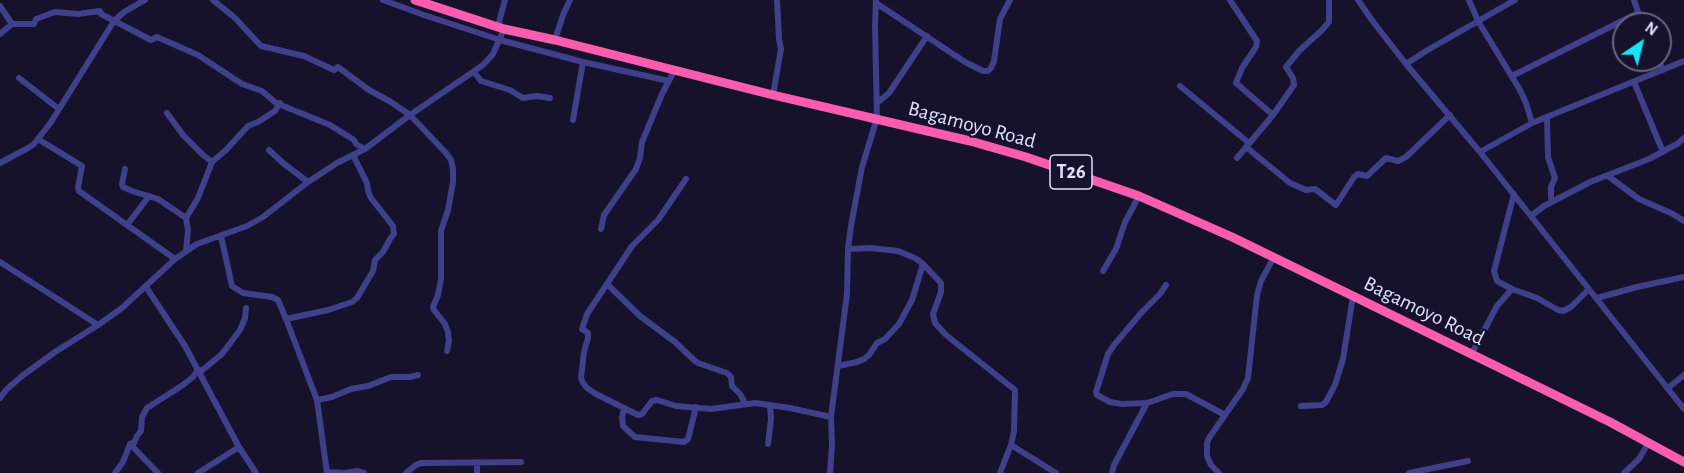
<!DOCTYPE html>
<style>
body{margin:0}
#map{position:relative;width:1684px;height:473px;overflow:hidden;background:#16122c;font-family:"Alegreya Sans",sans-serif}
canvas{display:block}
.north{position:absolute;left:1612px;top:12px;width:60px;height:60px;box-sizing:border-box;background:#16122c;border:2px solid #676480;border-radius:50%;rotate:35deg;font-size:16px;font-weight:700;line-height:24px;text-align:center;color:#e1defe}
.north::after{content:'';display:block;margin:auto;width:21px;height:27px;background:#10e8f8;clip-path:polygon(50% 0,100% 100%,50% 72%,0 100%)}
</style>
<div id="map">
<canvas width="1684" height="473"></canvas>
<div class="north">N</div>
</div>
<script>
const c = document.querySelector('canvas').getContext('2d');
c.lineJoin = 'round';
const toPath = rows => new Path2D(rows.map(r => 'M' + r).join(''));
function trace(path, color, width, dash) { c.strokeStyle = color; c.lineWidth = width; c.lineCap = dash ? 'butt' : 'round'; c.setLineDash(dash || []); c.stroke(path); }
function drawText(font, color, halo, rows, align = 'center') {
  c.font = font + ' "Alegreya Sans",sans-serif'; c.lineWidth = 4.5; c.setLineDash([]); c.textBaseline = 'middle'; c.strokeStyle = halo; c.fillStyle = color; for (const [text, x, y, turn = 0] of rows) {
    c.save(); c.translate(x, y); c.rotate((+turn || 0) * Math.PI / 180); c.textAlign = isNaN(turn) ? turn : align; if (halo) c.strokeText(text, 0, 0); c.fillText(text, 0, 0); c.restore();
  }
}
trace(toPath([
 [213,0,235,18,261,46,304,56,334,70,338,67,369,90,391,102,410,115,446,153,451,160,453,169,453,182,448,210,441,231,441,279,438,295,433,307,434,310,445,324,448,332,449,341,447,351],
 [383,0,424,15,500,40,583,62,669,81],
 [1230,0,1257,41,1256,47,1242,68,1236,83,1273,115],
 [1358,0,1374,23,1406,64,1480,152,1684,409],
 [1469,0,1478,21,1520,90,1526,103,1532,123],
 [1634,0,1642,24],
 [876,3,965,62,983,71,988,71,991,68,994,61,1000,19,1010,0],
 [0,6,12,24],
 [498,26,505,0],
 [0,34,12,24,34,24,36,19,55,12,78,14,100,11,101,14,151,40,157,37,198,55,242,84,262,91,276,103,330,125,354,140,356,144,365,149],
 [555,40,563,15,570,0],
 [1658,60,1663,70],
 [1406,64,1426,51,1515,0],
 [474,72,481,81,510,90,523,98,537,96,550,98],
 [1512,76,1638,13],
 [19,78,59,109],
 [1634,82,1663,152],
 [1180,86,1249,143],
 [773,95,781,49,779,39,777,0],
 [877,103,889,93,927,36],
 [167,113,183,135,203,155,212,162],
 [1547,117,1548,157,1555,178,1551,187,1551,197,1552,202],
 [573,120,583,62],
 [38,139,82,166,78,187,79,191,175,259],
 [1246,147,1290,183,1306,190,1315,189,1336,205,1354,177,1358,174,1367,176,1386,158,1398,161,1406,157,1450,115],
 [269,150,283,163,308,182],
 [1480,152,1532,123,1684,61],
 [1237,158,1273,115,1294,85,1293,78,1286,67,1299,51,1321,31,1329,22,1329,0],
 [0,163,28,148,34,144,51,122,114,21,124,12,145,0],
 [125,169,122,184,123,187,132,191,158,199,186,218,188,230,186,251],
 [1608,176,1639,199,1673,214,1684,221],
 [686,179,658,220,632,246,587,314,582,329,588,333,588,338,584,352,581,378,583,383,587,388,596,394,638,415,642,414,652,401,657,400,676,406,711,409,755,403,790,408,831,417],
 [1514,194,1494,271,1497,281,1512,289,1537,298,1558,310,1563,311,1571,307,1589,289],
 [1531,216,1544,206,1590,182,1649,159,1677,144,1684,138],
 [186,218,198,198,212,162,226,150,248,126,258,122,275,111,280,103],
 [127,225,149,196],
 [601,229,604,215,636,169,640,158,642,142,662,94,674,71],
 [221,236,232,286,243,293,272,297,278,300,286,319,317,400,327,473],
 [848,249,870,248,898,251,915,258,923,264,941,283,941,292,933,314,935,323,946,335,1015,390,1014,431,1011,445,1000,473],
 [0,262,98,325],
 [1103,271,1116,249,1125,222,1139,196],
 [607,284,640,316,675,342,694,360,698,363,727,373,731,377,732,386,740,394,745,403],
 [1166,285,1160,294,1142,312,1114,345,1108,354,1096,392,1097,395,1110,402,1122,404,1147,403,1173,394,1186,394,1225,415],
 [146,287,185,346,239,447,256,473],
 [1597,298,1637,287,1684,277],
 [286,319,328,310,352,302,357,298,373,271,375,260,383,252,390,239,394,234,393,226,371,198,368,191,367,183,353,155],
 [1471,355,1497,306,1512,289],
 [838,366,857,362,864,359,869,355,877,343,885,339,899,324,912,300,923,264],
 [200,372,222,354,240,330,245,318,246,308],
 [1668,388,1684,375],
 [0,398,7,389,22,376,55,352,98,325,122,308,175,259,197,244,247,226,263,217,308,182,337,163,365,149,410,115,483,65,493,54,504,29],
 [317,400,332,397,351,389,368,386,391,377,410,377,418,375],
 [1301,406,1322,405,1326,402,1335,385,1343,359,1353,296],
 [624,409,622,417,623,426,635,437,684,442,688,439,696,407],
 [130,444,158,473],
 [768,444,771,419,770,405],
 [1011,445,1056,473],
 [477,463,477,473],
 [327,472,345,473,357,471,364,473],
 [115,473,123,462,130,444,134,443,137,436,141,431,142,417,147,408,183,385,193,377,198,369],
 [198,473,239,447],
 [406,473,416,465,421,463,521,462],
 [830,473,832,445,831,417,847,294,848,249,851,226,862,167,877,118,875,26,876,0],
 [1112,473,1114,465,1147,403],
 [1219,473,1211,465,1207,456,1207,443,1209,438,1243,389,1248,378,1257,295,1261,281,1274,257],
 [1409,473,1468,461],
 [1624,473,1639,459,1649,442]
]), '#403f89', 6);
trace(toPath([
 [415,0,504,29,555,40,773,95,970,141,1026,157,1139,196,1232,237,1353,296,1610,422,1684,462]
]), '#fa5dad', 9);
for (const [x, y, w] of [
 [1071,172,42]
]) { const box = new Path2D(); box.roundRect(x - w / 2, y - 17, w, 34, 4.5); c.fillStyle = '#16122c'; c.fill(box); trace(box, '#e1defe', 1.5); }
drawText('bold 20px', '#e1defe', null, [
 ["T26",1071,172]
]);
drawText('21px', '#e1defe', '#16122c', [
 ["Bagamoyo Road",972,125,15],
 ["Bagamoyo Road",1424,311,26]
]);
</script>
